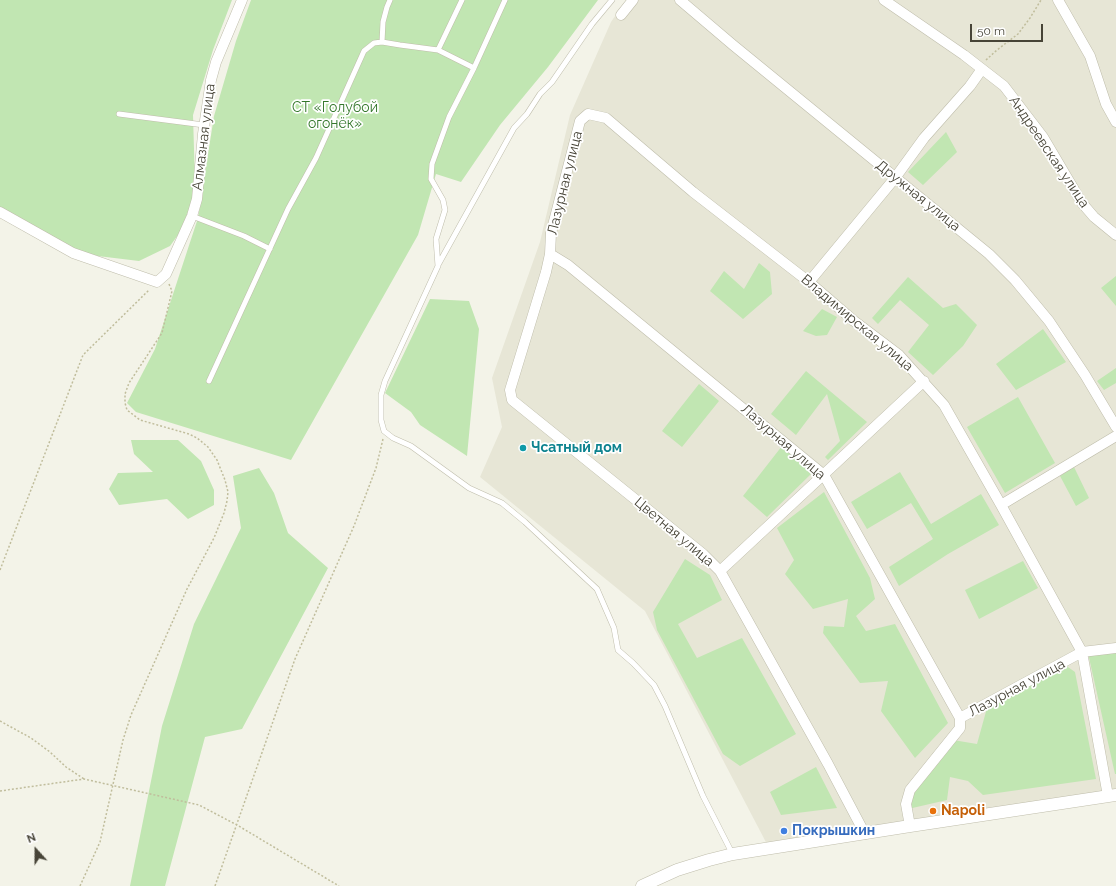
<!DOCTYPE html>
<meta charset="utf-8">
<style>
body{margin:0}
#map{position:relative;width:1116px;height:886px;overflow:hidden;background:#f3f3e8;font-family:Raleway,sans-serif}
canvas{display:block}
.north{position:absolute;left:16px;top:830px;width:40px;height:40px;-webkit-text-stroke:3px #fff;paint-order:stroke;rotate:339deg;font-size:11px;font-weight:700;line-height:16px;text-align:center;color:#474437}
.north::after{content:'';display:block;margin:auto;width:14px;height:18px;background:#474437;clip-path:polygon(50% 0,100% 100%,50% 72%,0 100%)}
.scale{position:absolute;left:970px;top:24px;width:73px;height:18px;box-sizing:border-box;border:2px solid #474437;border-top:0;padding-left:5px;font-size:12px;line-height:14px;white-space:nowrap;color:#474437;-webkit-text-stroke:3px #fff;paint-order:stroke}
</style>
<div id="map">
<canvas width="1116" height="886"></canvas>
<div class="north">N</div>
<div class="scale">50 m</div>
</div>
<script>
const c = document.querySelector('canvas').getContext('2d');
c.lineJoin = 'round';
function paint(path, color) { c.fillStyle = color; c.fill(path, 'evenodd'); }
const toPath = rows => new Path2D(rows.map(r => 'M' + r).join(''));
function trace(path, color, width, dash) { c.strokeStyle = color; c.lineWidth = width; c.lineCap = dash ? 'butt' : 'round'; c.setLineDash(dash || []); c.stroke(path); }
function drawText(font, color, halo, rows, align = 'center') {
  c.font = font + ' Raleway,sans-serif'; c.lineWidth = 3.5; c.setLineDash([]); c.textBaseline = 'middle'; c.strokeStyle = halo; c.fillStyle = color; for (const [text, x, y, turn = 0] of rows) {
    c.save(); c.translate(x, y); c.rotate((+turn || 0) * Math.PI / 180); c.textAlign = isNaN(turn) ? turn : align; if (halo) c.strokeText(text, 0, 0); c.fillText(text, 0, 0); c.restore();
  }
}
paint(toPath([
 [626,0,1116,0,1116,789,769,848,645,611,480,477,502,427,492,378,540,242,570,115,611,22]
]), '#e7e6d6');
paint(toPath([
 [0,0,232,0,213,50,193,115,195,183,191,208,183,228,170,246,139,261,73,253,0,212],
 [251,0,598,0,548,67,500,125,461,182,436,174,418,235,291,460,136,412,127,403,155,349,198,218,214,116,236,41],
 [946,132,957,152,923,185,908,172],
 [759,263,770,272,772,294,743,319,710,291,724,271,744,289],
 [1116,276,1116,306,1101,288],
 [908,277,943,308,956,304,977,325,963,346,933,375,908,352,929,325,900,300,878,324,872,318],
 [430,299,469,301,479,329,467,456,420,425,411,412,385,393],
 [822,309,837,317,827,335,816,336,803,331],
 [1043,329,1066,362,1016,390,996,364],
 [1116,368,1116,383,1104,390,1097,381],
 [806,371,867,422,828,460,825,457,840,441,827,394,796,435,771,414],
 [699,384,719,401,682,447,662,431],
 [1018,397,1055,463,1005,493,967,427],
 [131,440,178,440,201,461,214,490,214,505,188,519,167,499,119,505,109,489,118,473,153,472,134,454],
 [782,446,811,474,767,517,743,496],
 [1074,467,1089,498,1076,506,1060,476],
 [259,468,274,493,288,533,328,568,242,729,205,737,165,886,130,886,162,726,194,624,241,528,233,476],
 [900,472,931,524,981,494,999,525,948,554,899,586,889,567,933,539,911,503,867,529,851,502],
 [824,492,870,578,875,599,856,616,866,631,895,624,948,723,915,758,881,711,888,681,860,683,823,633,824,626,844,627,848,599,813,609,785,574,794,560,777,528],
 [685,559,710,575,722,600,678,624,697,658,742,638,796,734,740,766,723,754,657,630,653,612],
 [1023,561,1038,588,979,619,965,590],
 [1116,650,1116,774,1115,774,1088,653],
 [1065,665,1075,672,1096,779,983,795,968,781,950,777,947,800,908,809,911,789,953,740,977,744,987,708],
 [816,767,837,808,781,815,770,792]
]), '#c1e6b2');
const service = toPath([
 [505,0,474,68,449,117,432,164,431,179,443,200,445,210,436,239,438,266,385,381,381,395,381,420,384,431,393,438,411,446,469,488,502,503,525,522,597,589,614,628,618,650,633,663,654,685,665,706,703,796,732,853],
 [382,42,383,22,387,7,390,0],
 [438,50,462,0],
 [119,114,204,125],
 [192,216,244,236,270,249],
 [438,265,514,128,527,114,540,94,552,82,592,24,612,0],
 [209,381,288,209,316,158,364,51,374,43,382,42,400,45,438,50,474,68]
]);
const minor = toPath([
 [680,0,733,45,989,254,1015,280,1049,321,1085,375,1116,427],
 [884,0,964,55,1004,86,1043,137,1082,203,1094,217,1116,235],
 [1058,0,1090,56,1106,104,1116,122],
 [621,15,633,0],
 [0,212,73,253,157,282,166,274,192,216,197,199,203,134,211,80,216,62,242,0],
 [550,254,546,272,510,390,512,400,703,554,720,571,828,764,865,834],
 [809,282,895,178,924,138,970,86,982,69],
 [1001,505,1116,436],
 [720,571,924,381],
 [1108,796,1082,652,1001,505,944,405,899,355,854,321,809,282,693,192,606,118,588,114,580,121,551,233,550,254,568,265,824,475,960,718,1082,652,1116,648],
 [910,826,906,804,910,790,960,728,960,718]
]);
const tertiary = toPath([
 [642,886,677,870,709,860,733,854,910,826,1116,795]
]);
trace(service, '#bfbdab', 6);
trace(minor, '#bfbdab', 11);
trace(tertiary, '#bfbdab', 13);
trace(toPath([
 [986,60,997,50,1018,34,1030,18,1041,0],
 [0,570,83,355,149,290],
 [0,721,31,738,50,752,66,767,84,779],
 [0,791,84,779,199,805,237,825,339,886],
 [80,886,100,842,123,740,131,715,187,589,214,538,224,513,227,501,228,492,225,480,217,460,208,447,197,438,189,434,140,420,127,410,125,403,125,394,129,383,162,333,172,291,169,284],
 [215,886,295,659,354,526,376,468,383,439]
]), '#c0bd9c', 1.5, [2, 2]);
trace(service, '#fff', 5);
trace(minor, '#fff', 10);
trace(tertiary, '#fff', 12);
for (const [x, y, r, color] of [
 [523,448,4,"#0f9aa8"],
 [933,811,4,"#e8710a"],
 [784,831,4,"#3f7fe0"]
]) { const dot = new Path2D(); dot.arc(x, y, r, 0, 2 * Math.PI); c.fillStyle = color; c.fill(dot); trace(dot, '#fff', 1.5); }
drawText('14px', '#34772b', '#fff', [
 ["СТ «Голубой",335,108],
 ["огонёк»",335,124]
]);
drawText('14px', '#474437', '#fff', [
 ["Алмазная улица",204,137,-83],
 ["Андреевская улица",1049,152,56],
 ["Лазурная улица",565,183,-76],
 ["Дружная улица",918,196,39],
 ["Владимирская улица",857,323,40],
 ["Лазурная улица",783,442,41],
 ["Цветная улица",674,532,40],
 ["Лазурная улица",1017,688,-28]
]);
drawText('bold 14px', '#0d838f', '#fff', [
 ["Чсатный дом",531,448]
], 'left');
drawText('bold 14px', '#c56008', '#fff', [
 ["Napoli",941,811]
], 'left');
drawText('bold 14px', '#366cbe', '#fff', [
 ["Покрышкин",792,831]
], 'left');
</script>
